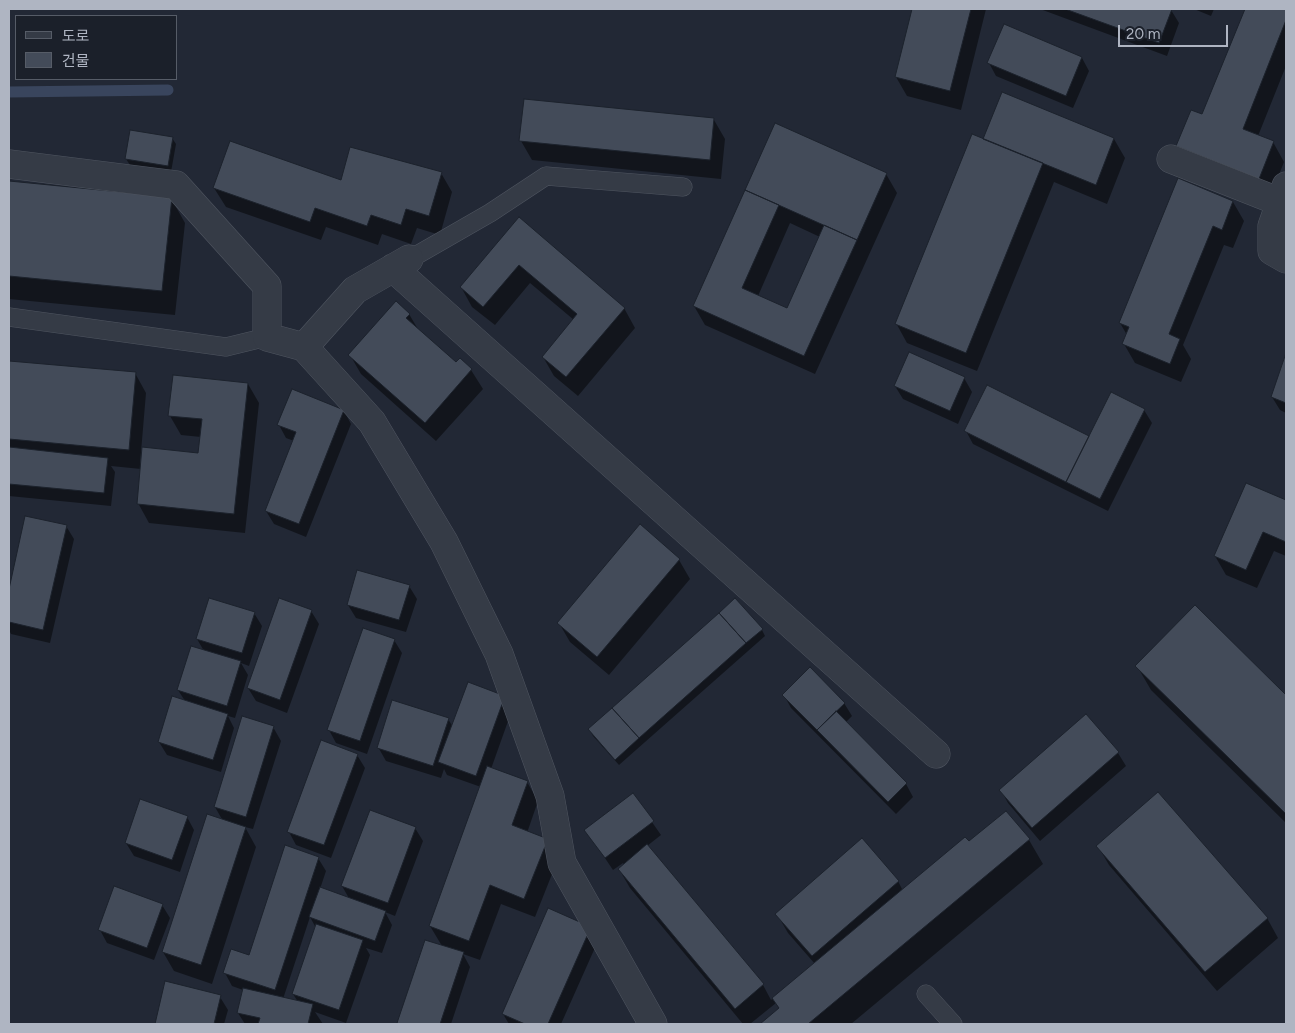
<!DOCTYPE html>
<meta charset="utf-8">
<style>
body{margin:0}
#map{position:relative;width:1295px;height:1033px;overflow:hidden;background:#222835;font-family:Figtree,"Noto Sans KR",sans-serif}
canvas{display:block}
.frame{position:absolute;inset:0;border:10px solid #afb5c2;pointer-events:none}
.legend{position:absolute;left:15px;top:15px;width:162px;height:65px;box-sizing:border-box;background:#1b202a;border:1px solid #565c67;margin:0;padding:6px 9px;list-style:none;font-size:15px;color:#afb5c2}
.legend li{display:flex;align-items:center;gap:10px;height:25px}
.legend b{width:25px;border:1px solid #565c67}
.scale{position:absolute;left:1118px;top:25px;width:110px;height:22px;box-sizing:border-box;border:2px solid #afb5c2;border-top:0;padding-left:6px;font-size:15px;line-height:18px;white-space:nowrap;color:#afb5c2;-webkit-text-stroke:4px #1b202a;paint-order:stroke}
</style>
<div id="map">
<canvas width="1295" height="1033"></canvas>
<div class="frame"></div>
<ul class="legend">
<li><b style="height:6px;background:#353b46"></b>도로</li>
<li><b style="height:14px;background:#434b59"></b>건물</li>
</ul>
<div class="scale">20 m</div>
</div>
<script>
const c = document.querySelector('canvas').getContext('2d');
c.lineJoin = 'round';
function paint(path, color) { c.fillStyle = color; c.fill(path, 'evenodd'); }
const toPath = rows => new Path2D(rows.map(r => 'M' + r).join(''));
function trace(path, color, width, dash) { c.strokeStyle = color; c.lineWidth = width; c.lineCap = dash ? 'butt' : 'round'; c.setLineDash(dash || []); c.stroke(path); }
paint(toPath([
 [913,9,986,9,961,110,907,96,896,77],
 [1040,9,1167,9,1171,10,1179,23,1167,56],
 [1194,9,1214,9,1211,16],
 [1246,9,1286,9,1286,66,1258,136,1273,142,1284,162,1270,197,1188,165,1177,146,1203,116],
 [1004,26,1082,58,1089,71,1073,108,996,76,989,63],
 [1002,93,1114,139,1125,158,1107,204,1054,182,977,371,907,343,896,323,983,141],
 [714,120,725,139,721,179,532,160,521,141],
 [776,124,886,174,897,193,815,374,705,325,694,306],
 [790,223,820,237,787,310,758,296],
 [172,138,176,144,171,172,130,165,126,159],
 [441,173,452,192,440,235,417,228,411,244,382,234,378,245,326,227,321,240,226,207,214,188,342,181],
 [9,182,171,198,185,223,175,315,9,299],
 [1233,202,1244,221,1233,248,1224,245,1183,345,1191,359,1181,382,1135,363,1124,344,1127,335,1120,323],
 [519,219,624,308,635,328,578,396,554,376,543,357,574,320,530,283,495,325,472,307,461,287],
 [409,314,419,331,456,364,460,360,471,370,483,389,436,441,361,374,350,355],
 [1286,357,1286,413,1280,410,1272,397],
 [9,362,135,373,146,393,140,464,142,464,199,454,201,437,181,435,170,416,248,384,259,403,245,533,149,523,138,503,141,469,111,466,115,472,111,506,9,496],
 [964,378,972,392,958,424,903,399,895,386],
 [1144,410,1152,423,1108,511,973,444,966,431,1089,438],
 [344,411,351,424,306,537,274,524,266,511,294,441,286,438,279,425],
 [1247,484,1286,501,1286,556,1274,551,1257,588,1226,575,1215,556],
 [26,517,66,526,74,539,50,643,11,634,9,630,9,595],
 [679,560,690,579,609,675,570,642,559,623],
 [409,586,417,599,406,632,356,618,348,605],
 [1195,606,1286,697,1286,823,1151,690,1137,666],
 [311,611,319,624,287,713,256,701,248,688],
 [254,613,262,626,249,666,241,663,248,675,235,718,228,716,234,728,221,772,167,755,159,742,185,701,178,690,204,651,197,639],
 [762,630,765,636,619,765,593,736,589,729],
 [394,640,402,653,367,754,336,743,329,730],
 [784,695,844,703,852,716,845,723,906,784,913,797,896,814,791,708],
 [504,697,512,710,491,769,527,782,538,801,527,833,547,840,558,859,535,917,501,904,480,960,463,954,470,967,451,1024,399,1024,442,946,430,926,481,787,447,775,444,769,441,778,386,761,378,747,448,719,453,727],
 [1086,716,1118,753,1126,766,1040,841,1008,803,1001,790],
 [273,727,281,741,253,829,245,827,256,847,212,984,174,971,163,952,223,821,215,807],
 [357,755,365,768,331,858,296,845,289,832],
 [633,795,661,835,647,846,763,985,771,1000,815,964,788,933,777,914,898,881,903,891,969,843,1006,812,1029,840,1043,864,851,1024,762,1024,779,1009,776,1003,750,1024,743,1024,630,888,619,869,624,865,623,863,613,870,586,830],
 [187,817,194,830,180,872,134,856,126,843],
 [415,828,423,841,395,916,385,912,392,925,382,953,366,948,370,955,346,1023,315,1012,323,1024,245,1024,238,1013,243,990,232,986,225,973,250,956,318,858,326,871,320,889,350,900,342,886],
 [310,917,316,928,293,994,298,1002,283,999],
 [1098,846,1267,918,1278,938,1217,991,1109,865],
 [162,905,170,918,154,960,107,943,100,930],
 [548,910,598,941,561,1024,509,1024,503,1014],
 [166,983,220,997,228,1010,224,1024,156,1024]
]), '#0007');
trace(toPath([
 [9,92,168,90]
]), '#39455d', 11);
const building = toPath([
 [912,9,971,9,950,91,895,77,912,9],
 [1065,9,1172,9,1159,43,1065,9],
 [1245,9,1286,9,1286,20,1243,129,1274,141,1259,179,1176,146,1191,110,1202,114,1245,9],
 [1004,24,1082,57,1066,96,987,63,1004,24],
 [1002,92,1114,138,1096,185,983,139,1002,92],
 [524,99,714,118,710,160,519,141,524,99],
 [775,123,887,173,857,240,745,190,775,123],
 [130,130,173,137,168,166,125,159,130,130],
 [972,134,1043,163,966,353,895,324,972,134],
 [230,141,341,180,350,147,442,172,429,216,406,209,401,225,371,215,367,226,315,208,310,222,213,188,230,141],
 [1178,178,1233,201,1222,230,1213,226,1169,334,1180,339,1170,364,1122,344,1129,327,1119,323,1178,178],
 [9,181,172,197,162,291,9,276,9,181],
 [745,190,779,205,742,288,787,308,824,225,857,240,804,356,693,306,745,190],
 [519,217,625,308,566,377,542,357,577,314,519,265,483,307,460,287,519,217],
 [396,301,410,314,406,318,456,362,460,358,472,369,425,423,348,355,396,301],
 [909,352,965,377,950,411,894,386,909,352],
 [1286,353,1286,403,1271,397,1286,353],
 [9,361,136,372,129,450,9,439,9,361],
 [173,375,248,383,234,514,137,504,142,447,198,453,202,419,168,416,173,375],
 [987,385,1089,436,1066,482,964,431,987,385],
 [292,389,344,410,299,524,265,511,296,432,277,425,292,389],
 [1111,392,1145,409,1100,499,1066,482,1111,392],
 [9,447,108,458,104,493,9,484,9,447],
 [1246,483,1286,500,1286,542,1263,532,1246,570,1214,556,1246,483],
 [25,516,67,525,43,630,9,622,9,589,25,516],
 [640,524,680,559,597,657,557,623,640,524],
 [357,570,410,585,399,620,347,605,357,570],
 [209,598,255,612,242,653,196,639,209,598],
 [279,598,312,610,280,700,247,688,279,598],
 [735,598,763,629,746,643,719,613,735,598],
 [1195,605,1286,695,1286,814,1135,666,1195,605],
 [719,613,746,643,639,738,612,708,719,613],
 [363,628,395,639,360,741,327,730,363,628],
 [191,646,241,661,227,706,177,690,191,646],
 [810,667,845,703,817,730,782,695,810,667],
 [468,682,505,696,476,776,438,762,468,682],
 [172,696,228,714,213,760,158,742,172,696],
 [392,700,449,718,433,766,377,748,392,700],
 [612,708,639,738,615,760,588,729,612,708],
 [836,711,907,783,888,802,817,730,836,711],
 [1086,714,1119,752,1032,828,999,790,1086,714],
 [242,716,274,726,246,817,214,807,242,716],
 [321,740,358,754,324,845,287,832,321,740],
 [487,766,528,781,512,825,548,839,524,899,490,885,469,941,429,926,487,766],
 [1158,792,1268,918,1205,972,1096,846,1158,792],
 [633,793,654,821,605,858,584,830,633,793],
 [140,799,188,816,172,860,125,843,140,799],
 [370,810,416,827,388,903,341,886,370,810],
 [1006,811,1030,839,808,1024,760,1024,779,1008,772,998,965,837,969,841,1006,811],
 [207,814,246,827,201,965,162,952,207,814],
 [862,838,899,881,812,956,775,914,862,838],
 [647,844,764,984,735,1009,618,869,647,844],
 [285,845,319,857,275,990,223,973,231,949,249,955,285,845],
 [114,886,163,904,147,948,98,930,114,886],
 [320,887,386,911,375,941,309,917,320,887],
 [548,908,591,927,548,1024,525,1024,502,1014,548,908],
 [316,924,363,940,339,1010,292,994,316,924],
 [425,940,464,952,440,1024,400,1024,397,1023,425,940],
 [165,981,221,995,214,1024,155,1024,165,981],
 [243,988,313,1004,308,1024,258,1024,260,1018,237,1013,243,988]
]);
paint(building, '#434b59');
trace(building, '#1c222c', 1);
const lane = toPath([
 [410,259,490,213,546,176,683,187],
 [9,317,226,347,267,337],
 [926,994,953,1024]
]);
const street = toPath([
 [1171,159,1280,202],
 [9,164,176,185,267,286,267,337,304,347,372,422,444,542,499,654,550,796,562,863,653,1024],
 [1286,186,1272,226,1272,251,1286,259],
 [393,268,936,754],
 [304,347,355,290,409,259]
]);
trace(lane, '#4f5560', 19);
trace(street, '#4f5560', 29);
trace(lane, '#353b46', 18);
trace(street, '#353b46', 28);
</script>
